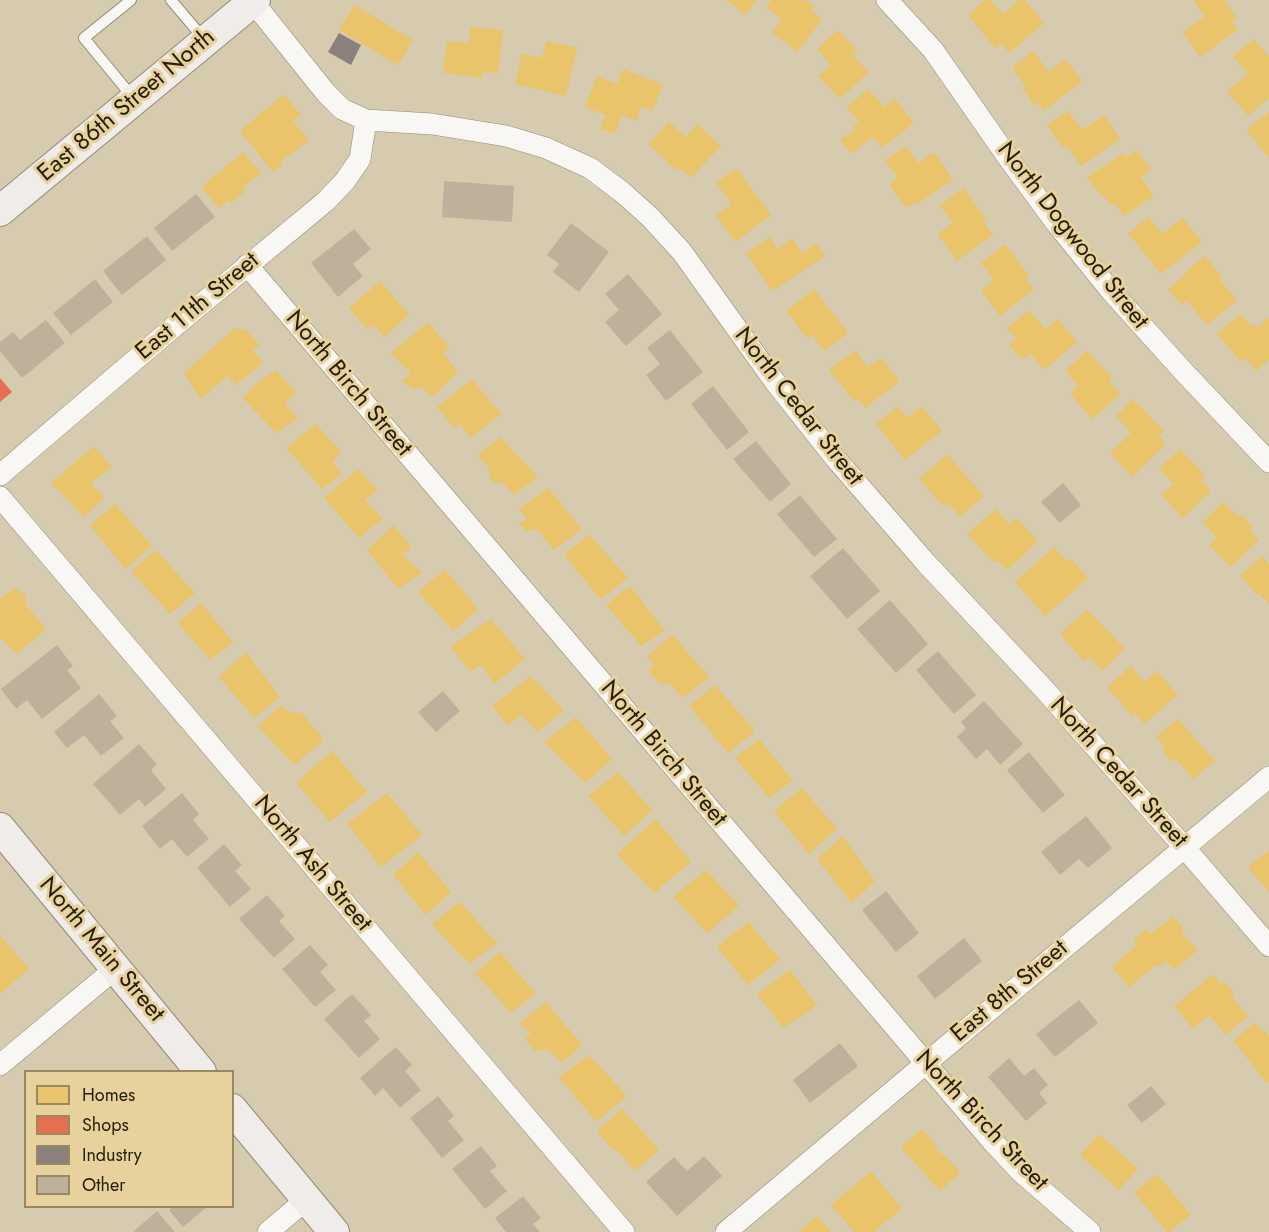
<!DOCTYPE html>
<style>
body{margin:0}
#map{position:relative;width:1269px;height:1232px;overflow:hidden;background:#d6cbae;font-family:Jost,sans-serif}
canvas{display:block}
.legend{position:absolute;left:24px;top:1070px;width:210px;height:138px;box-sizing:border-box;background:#e7d29d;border:2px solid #998961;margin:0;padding:8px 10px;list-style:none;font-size:18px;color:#241c07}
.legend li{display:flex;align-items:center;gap:12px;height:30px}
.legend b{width:30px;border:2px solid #998961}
</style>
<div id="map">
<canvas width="1269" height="1232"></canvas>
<ul class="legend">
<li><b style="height:16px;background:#e9c46a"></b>Homes</li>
<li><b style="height:16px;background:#e76f51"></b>Shops</li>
<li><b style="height:16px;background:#8a817c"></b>Industry</li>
<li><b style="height:16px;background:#bdb19b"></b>Other</li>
</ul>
</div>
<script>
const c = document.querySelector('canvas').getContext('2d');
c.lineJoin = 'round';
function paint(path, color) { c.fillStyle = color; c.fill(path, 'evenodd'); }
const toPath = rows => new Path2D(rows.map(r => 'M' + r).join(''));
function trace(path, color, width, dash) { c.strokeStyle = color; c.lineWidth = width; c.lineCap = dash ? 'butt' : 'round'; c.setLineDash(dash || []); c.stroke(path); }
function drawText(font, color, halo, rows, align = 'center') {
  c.font = font + ' Jost,sans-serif'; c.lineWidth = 6; c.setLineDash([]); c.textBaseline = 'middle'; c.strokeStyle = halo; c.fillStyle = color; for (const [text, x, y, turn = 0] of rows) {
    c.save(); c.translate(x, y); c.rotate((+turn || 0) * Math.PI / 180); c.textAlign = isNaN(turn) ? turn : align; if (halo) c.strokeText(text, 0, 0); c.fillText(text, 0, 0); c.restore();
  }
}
paint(toPath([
 [726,0,757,0,745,15],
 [771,0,806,0,815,7,811,11,822,20,797,52,772,32,782,20,766,7],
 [985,0,990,0,1003,14,1019,0,1025,0,1044,23,1009,53,1001,43,995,48,968,15],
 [1193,0,1224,0,1237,18,1232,21,1238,29,1200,57,1183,32,1205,16],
 [354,5,413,40,398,65,339,30],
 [470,27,503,30,498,73,483,72,482,78,443,73,447,41,469,43],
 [838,30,858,51,853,55,869,72,840,99,818,76,831,65,817,49],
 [1254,39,1269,57,1269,98,1248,116,1227,91,1248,74,1233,56],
 [546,41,577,48,566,96,515,84,522,53,542,58],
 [1034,51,1048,72,1066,59,1082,82,1043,111,1038,103,1034,105,1023,89,1026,87,1012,67],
 [623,69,663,85,652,111,641,107,636,121,622,115,615,134,600,129,606,115,585,107,597,76,617,84],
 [869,89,884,107,895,99,914,123,882,148,873,137,851,154,840,140,855,129,853,127,859,122,846,107],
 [284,94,301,115,293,121,309,140,288,157,287,156,280,162,282,165,273,172,240,131],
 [1068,111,1082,130,1104,115,1120,139,1081,166,1066,145,1063,148,1047,125],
 [1269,112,1269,158,1246,130],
 [669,122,686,137,698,124,721,146,691,178,680,168,677,171,648,144],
 [906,146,918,163,934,152,953,180,917,204,915,202,906,208,889,184,898,178,885,160],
 [1137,150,1151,170,1141,177,1154,196,1124,216,1115,203,1111,206,1104,196,1102,197,1087,177,1123,153,1126,157],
 [243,152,261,173,243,188,245,191,232,203,229,200,219,208,201,187],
 [736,168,771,215,735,242,716,215,732,204,716,183],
 [964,188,986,219,983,221,993,235,957,261,937,234,953,223,940,205],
 [1149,217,1162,234,1183,218,1202,242,1161,274,1128,233],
 [770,237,777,249,793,239,802,253,816,243,825,256,772,291,746,253],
 [1005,244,1029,275,1025,278,1034,289,1000,316,981,291,994,280,981,263],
 [1205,256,1222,276,1219,279,1237,300,1207,325,1187,301,1181,305,1168,289,1184,276,1183,274],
 [380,281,409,315,384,337,374,325,368,330,349,308],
 [814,289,848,333,824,351,812,335,807,338,786,311],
 [1029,310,1045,329,1058,319,1077,342,1044,370,1030,353,1022,360,1009,345,1016,339,1007,328],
 [1241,314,1251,326,1254,324,1257,328,1269,318,1269,360,1256,371,1246,358,1241,362,1217,333],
 [428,322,449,347,443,353,458,372,432,397,422,387,413,389,402,381,411,374,391,353],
 [235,328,246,330,259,345,253,351,263,363,236,385,227,376,201,399,184,373],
 [855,350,868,367,881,358,900,381,865,408,857,398,854,401,829,370],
 [1087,351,1113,378,1109,381,1120,394,1092,419,1070,394,1078,386,1065,370],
 [276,370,296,392,285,403,298,418,276,433,243,398,256,384],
 [472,379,501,414,470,438,460,424,454,428,437,407],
 [1133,399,1164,431,1159,436,1166,444,1132,477,1110,453,1131,433,1116,416],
 [898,406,907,418,922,406,942,431,905,460,876,424],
 [316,424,341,452,333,463,342,474,322,489,286,448],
 [500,437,538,477,514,495,503,483,491,482,489,468,477,456],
 [94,446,112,467,91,483,104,498,84,517,51,483],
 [1180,449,1205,475,1201,480,1211,491,1183,518,1161,495,1173,484,1159,469],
 [947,454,984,496,960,517,947,502,943,506,919,479],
 [358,469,378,490,365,500,383,519,359,538,324,498],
 [548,488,582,529,554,550,537,529,526,531,519,523,527,519,519,509],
 [1223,502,1238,517,1241,514,1253,527,1250,530,1259,540,1231,567,1209,545,1217,538,1203,522],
 [115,504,152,546,125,569,90,525],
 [996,509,1010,525,1017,518,1038,541,1007,570,997,560,994,563,967,534],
 [394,525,411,547,403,555,422,573,398,589,367,550],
 [589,534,628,578,600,599,564,555],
 [1054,547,1067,562,1071,559,1088,578,1045,616,1015,582],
 [156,550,195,593,170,614,131,571],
 [1262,556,1269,564,1269,604,1259,593,1257,595,1240,576],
 [445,569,478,609,453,631,418,592],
 [630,586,665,631,641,646,606,605],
 [14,588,25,594,26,605,46,629,16,654,0,637,0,599],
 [201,603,233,642,210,660,178,623],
 [1087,609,1125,649,1102,671,1089,657,1084,661,1060,634],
 [491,619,525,659,494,684,481,665,470,672,451,646],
 [672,634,709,677,683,698,670,684,660,684,649,671,654,663,647,657],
 [246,652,280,697,254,718,219,677],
 [1131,666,1144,682,1157,671,1178,695,1144,724,1136,714,1132,716,1107,687],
 [531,676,564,710,538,732,522,715,508,725,492,706],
 [715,685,755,731,728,753,689,706],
 [280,706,289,712,302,713,324,740,294,765,258,726],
 [576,717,612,759,585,783,544,742],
 [1178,719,1215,761,1193,779,1176,759,1172,762,1162,750,1165,747,1156,737],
 [759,739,793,780,769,798,735,758],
 [332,751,367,792,330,822,296,783],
 [618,772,652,810,624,836,588,796],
 [802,788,837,829,809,854,774,811],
 [387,793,422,835,381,867,347,824],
 [656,819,691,862,654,893,617,854],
 [843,836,875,881,852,903,817,859],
 [1269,850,1269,892,1248,867],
 [418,852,451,892,426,915,393,875],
 [706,870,739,906,707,933,673,897],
 [460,902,497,943,469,964,432,924],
 [1173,916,1184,929,1181,932,1198,950,1174,970,1166,961,1159,966,1157,964,1129,987,1112,967,1137,945,1133,940,1147,929,1151,934],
 [748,922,780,959,748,985,717,947],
 [0,935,29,969,0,994],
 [500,952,535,993,511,1013,475,973],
 [790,970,817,1005,783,1028,757,994],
 [1213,974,1221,984,1224,981,1235,994,1232,997,1248,1016,1226,1035,1209,1015,1193,1029,1174,1006],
 [546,1002,582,1045,562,1063,547,1049,535,1051,525,1039,531,1034,520,1023],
 [1255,1023,1264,1033,1266,1031,1269,1036,1269,1082,1267,1083,1233,1041],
 [589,1055,627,1096,596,1122,559,1077],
 [622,1109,659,1150,635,1171,616,1149,614,1151,597,1131],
 [922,1129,937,1145,935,1147,942,1155,943,1153,960,1173,940,1191,901,1147],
 [1099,1134,1138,1169,1119,1190,1080,1155],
 [871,1171,902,1208,874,1232,854,1232,831,1205],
 [1157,1174,1191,1215,1169,1232,1167,1232,1134,1192],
 [817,1216,831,1232,798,1232]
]), '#e9c46a');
paint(toPath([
 [0,378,12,392,0,402]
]), '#e76f51');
paint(toPath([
 [339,33,361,45,351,65,328,52]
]), '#8a817c');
paint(toPath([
 [444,181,514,186,512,222,442,217],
 [196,194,215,217,172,251,154,228],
 [571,223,609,252,579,292,553,272,559,264,547,255],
 [354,229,371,249,353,264,363,276,338,297,311,263],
 [147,236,166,260,122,295,103,271],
 [628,274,662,314,626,346,605,322,619,310,605,294],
 [95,279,113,302,71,335,53,313],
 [46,320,65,343,22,378,0,351,0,342,13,332,20,340],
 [670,330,703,372,666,401,646,375,660,364,647,348],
 [713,386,749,432,727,450,691,404],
 [756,441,791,484,770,502,733,459],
 [1063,483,1081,505,1060,523,1041,502],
 [800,495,837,539,814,557,777,514],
 [843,548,880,591,847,619,810,576],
 [890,600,928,644,896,673,857,629],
 [57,645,73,666,67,670,81,688,42,719,27,700,16,709,1,689],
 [938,651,976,695,954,714,916,670],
 [443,691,460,711,436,732,418,712],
 [99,694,117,716,110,721,124,738,101,756,84,735,67,748,54,732],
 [984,701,1023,744,1000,765,987,749,976,759,957,737,966,728,961,722],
 [139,744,157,764,151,770,166,789,145,807,139,799,120,815,93,784],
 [1029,752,1065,795,1043,813,1007,770],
 [182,793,199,814,193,820,209,839,187,857,172,839,160,849,142,826],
 [1086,816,1112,848,1088,868,1079,859,1060,875,1041,852],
 [224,844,242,865,235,871,251,889,230,907,197,868],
 [886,891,919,933,896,952,862,910],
 [267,895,285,916,279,921,295,939,274,958,239,919],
 [964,938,982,961,935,999,917,976],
 [310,945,328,965,320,972,336,990,315,1007,282,969],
 [352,994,371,1015,364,1021,380,1039,359,1058,324,1019],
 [1079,1000,1098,1023,1055,1057,1036,1034],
 [840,1043,858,1066,810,1103,793,1080],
 [396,1047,412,1065,405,1071,421,1090,400,1108,383,1088,375,1096,360,1078],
 [1009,1058,1024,1076,1034,1068,1048,1085,1039,1093,1047,1103,1026,1121,988,1077],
 [1151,1086,1166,1104,1142,1123,1127,1105],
 [438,1096,454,1116,448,1121,464,1140,442,1158,410,1118],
 [481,1146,497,1166,490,1171,507,1191,485,1209,452,1169],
 [704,1156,722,1176,677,1216,646,1182,674,1157,687,1171],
 [523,1196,541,1218,533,1224,540,1232,506,1232,495,1218],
 [174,1206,208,1206,183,1227,169,1210],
 [157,1211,175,1232,133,1232]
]), '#bdb19b');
const service = toPath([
 [131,0,84,38,134,99],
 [171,0,204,39]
]);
const minor = toPath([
 [887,0,933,50,1009,159,1056,223,1111,291,1183,371,1269,462],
 [253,2,326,93,342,109,366,120,432,124,506,136,546,148,590,168,622,192,650,217,682,252,775,382,836,459,926,563,1043,688,1184,847,1269,946],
 [247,265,992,1141,1021,1172,1090,1232],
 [0,475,176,325,326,201,345,181,360,159,366,120],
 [0,497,624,1232],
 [0,1065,116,968],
 [268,1232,307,1199],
 [726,1232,943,1049,1269,777]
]);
const secondary = toPath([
 [0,211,255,0],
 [0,828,201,1072],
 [232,1109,334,1232]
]);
trace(service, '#938b74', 12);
trace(minor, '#938b74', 22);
trace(secondary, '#938b74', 32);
trace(service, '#f9f7f3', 10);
trace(minor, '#f9f7f3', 21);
trace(secondary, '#f0ecea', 30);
drawText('24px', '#241c07', '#e7d29d', [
 ["East 86th Street North",127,106,-40],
 ["North Dogwood Street",1072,236,52],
 ["East 11th Street",198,307,-40],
 ["North Birch Street",348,384,50],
 ["North Cedar Street",798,407,52],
 ["North Birch Street",663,754,50],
 ["North Cedar Street",1118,773,48],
 ["North Ash Street",312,864,50],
 ["North Main Street",101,950,50],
 ["East 8th Street",1010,992,-40],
 ["North Birch Street",981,1121,47]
]);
</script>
